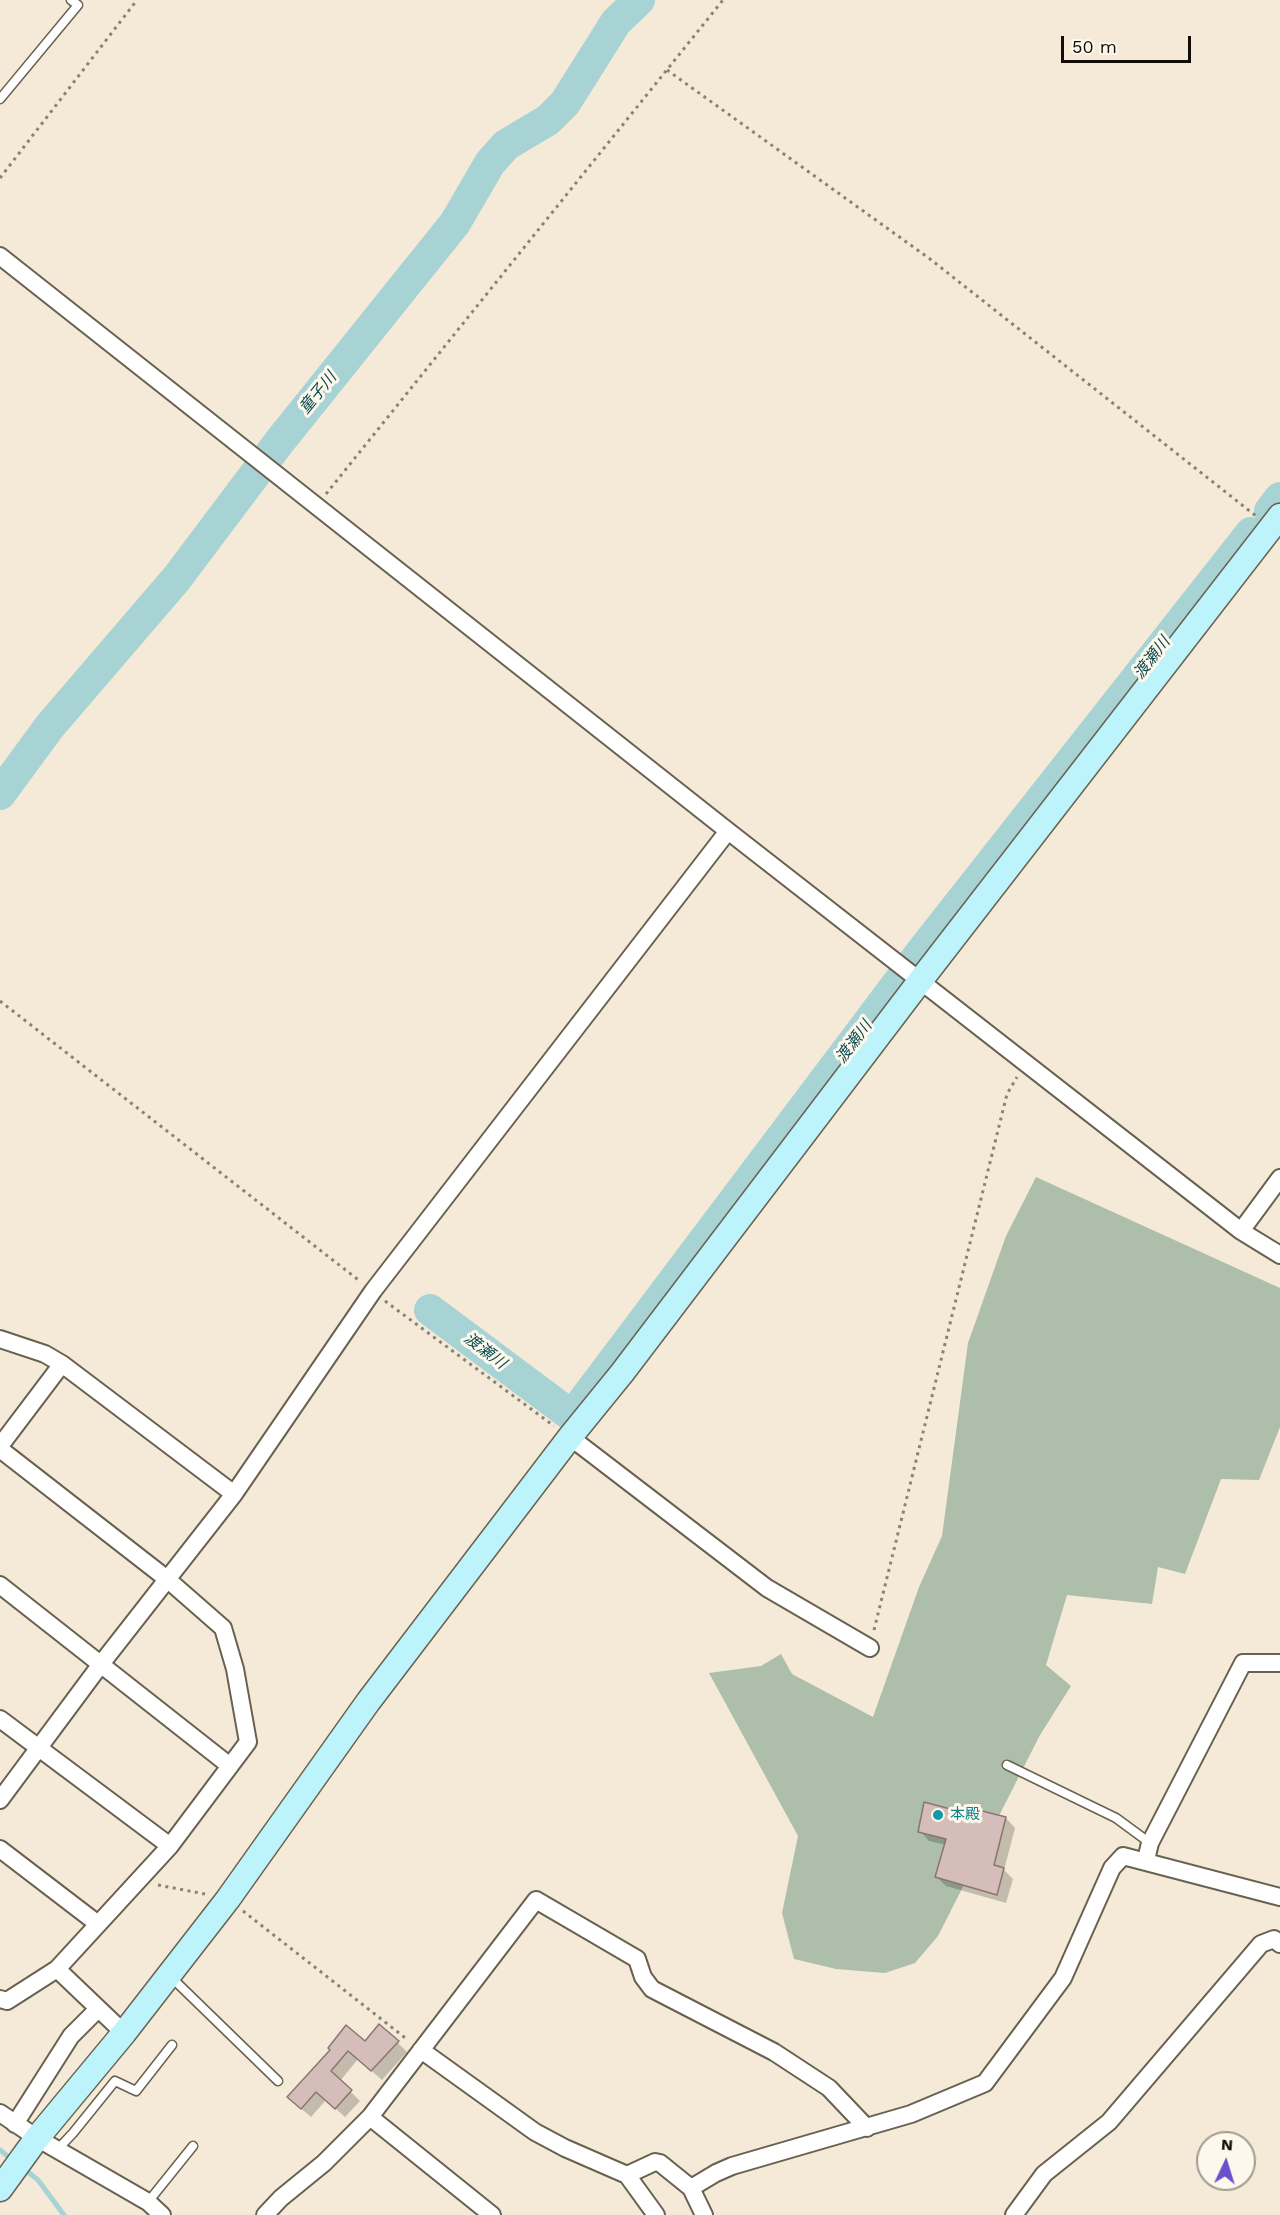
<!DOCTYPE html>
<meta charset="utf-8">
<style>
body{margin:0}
#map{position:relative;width:1280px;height:2215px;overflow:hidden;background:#f4ead7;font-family:"Work Sans",sans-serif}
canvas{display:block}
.north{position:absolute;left:1196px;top:2131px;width:60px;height:60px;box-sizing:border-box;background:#fef8ec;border:2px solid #9f9a90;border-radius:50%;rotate:4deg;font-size:16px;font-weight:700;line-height:24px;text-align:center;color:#110d07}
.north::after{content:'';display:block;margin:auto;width:21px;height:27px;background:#6a51cb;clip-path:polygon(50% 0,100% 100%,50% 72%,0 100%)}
.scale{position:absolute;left:1061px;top:36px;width:130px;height:27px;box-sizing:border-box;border:3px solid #110d07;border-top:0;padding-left:8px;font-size:18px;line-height:21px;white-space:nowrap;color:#110d07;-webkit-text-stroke:4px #fef8ec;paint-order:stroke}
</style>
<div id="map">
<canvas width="1280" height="2215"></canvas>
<div class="north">N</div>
<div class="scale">50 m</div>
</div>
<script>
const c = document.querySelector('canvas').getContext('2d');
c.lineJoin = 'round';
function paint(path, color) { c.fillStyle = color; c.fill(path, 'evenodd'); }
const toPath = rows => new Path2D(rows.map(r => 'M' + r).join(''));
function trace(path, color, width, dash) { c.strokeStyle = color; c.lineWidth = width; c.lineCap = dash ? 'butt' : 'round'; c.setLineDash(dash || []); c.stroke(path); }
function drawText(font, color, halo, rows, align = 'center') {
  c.font = font + ' "Work Sans","Noto Sans JP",sans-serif'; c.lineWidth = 6; c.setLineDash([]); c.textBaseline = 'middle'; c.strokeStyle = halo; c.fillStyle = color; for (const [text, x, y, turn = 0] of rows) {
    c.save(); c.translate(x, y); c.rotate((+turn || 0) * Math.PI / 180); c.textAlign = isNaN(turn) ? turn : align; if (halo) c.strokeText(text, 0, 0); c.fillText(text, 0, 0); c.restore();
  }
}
paint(toPath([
 [1036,1177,1280,1288,1280,1427,1259,1480,1221,1479,1185,1574,1158,1567,1152,1604,1067,1595,1046,1665,1071,1686,1040,1735,938,1936,915,1963,885,1973,836,1969,794,1959,782,1913,798,1836,709,1673,761,1666,781,1654,792,1674,873,1717,919,1587,942,1536,968,1343,1006,1236]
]), '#adbfaa');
paint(toPath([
 [978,1817,1006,1818,1015,1828,1004,1870,1013,1879,1006,1903,946,1886,937,1877,946,1845,929,1841,920,1831],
 [365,2043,398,2043,407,2052,382,2080,358,2059,340,2081,360,2101,345,2117,326,2100,311,2117,298,2106,332,2050]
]), '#0003');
trace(toPath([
 [0,2150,12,2160],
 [22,2167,38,2180,64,2215]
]), '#a7d3d5', 5);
trace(toPath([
 [1270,511,1280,498],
 [0,794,50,726,177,578,280,441,455,223,490,163,506,145,548,120,565,103,616,22,639,0],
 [430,1310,572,1416,922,951,1251,533]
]), '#a7d3d5', 32);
const building = toPath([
 [924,1802,977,1816,978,1810,1006,1817,994,1865,1004,1868,997,1895,935,1877,946,1839,918,1832,924,1802],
 [379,2024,399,2041,371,2071,348,2051,331,2071,352,2090,335,2109,316,2092,301,2109,287,2097,330,2050,328,2048,346,2025,365,2041,379,2024]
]);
paint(building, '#d5bdba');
trace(building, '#8b7572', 1.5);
const lane = toPath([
 [0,99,78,5,71,0],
 [1007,1765,1116,1818,1150,1843],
 [171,1977,278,2081],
 [58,2149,73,2133,115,2081,136,2091,172,2045],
 [148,2202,193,2146]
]);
const street = toPath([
 [0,256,728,831,1241,1231,1280,1255],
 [1241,1231,1280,1178],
 [0,1339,45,1354,62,1364,234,1494],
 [570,1437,767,1588,870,1648],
 [0,1446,62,1364],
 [0,1449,167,1579,223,1628,235,1669,248,1742,170,1846,57,1969,7,2001,0,1999],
 [0,1585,230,1766],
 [0,1719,170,1846],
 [0,1800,101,1664,234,1494,373,1291,728,831],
 [0,1849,98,1924],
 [1146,1860,1150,1843,1243,1663,1280,1663],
 [57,1969,124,2033],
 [421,2050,535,2132,565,2148,627,2175,655,2162,660,2163,691,2188,704,2215],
 [0,2113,37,2138,148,2202,162,2215],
 [370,2117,492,2215],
 [15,2124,71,2036,98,2009],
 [627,2175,656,2215],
 [691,2188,716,2173,732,2166,911,2114,985,2083,1063,1978,1112,1868,1123,1856,1280,1897],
 [265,2215,281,2198,324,2163,370,2117,536,1900,637,1959,643,1977,652,1989,774,2052,829,2088,867,2128],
 [1014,2215,1044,2174,1109,2122,1261,1944,1274,1939,1280,1944]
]);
const secondary = toPath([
 [0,2189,37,2138,124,2033,228,1899,368,1702,570,1437,622,1373,920,981,1280,516]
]);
trace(lane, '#696150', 11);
trace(street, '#696150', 20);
trace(secondary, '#696150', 27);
trace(toPath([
 [667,70,930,259,1256,516],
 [0,178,137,0],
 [326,494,723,0],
 [0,1001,361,1282],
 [385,1301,554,1426],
 [874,1630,1007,1094,1017,1077],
 [158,1885,205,1894],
 [243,1911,408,2040]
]), '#898275', 3, [3, 4.5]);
trace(lane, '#fff', 8);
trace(street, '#fff', 16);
trace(secondary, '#bdf3fa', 24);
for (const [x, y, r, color] of [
 [938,1815,6,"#0f9aa8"]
]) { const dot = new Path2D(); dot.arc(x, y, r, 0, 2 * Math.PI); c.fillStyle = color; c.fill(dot); trace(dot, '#fef8ec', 2); }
drawText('15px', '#0d838f', '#fef8ec', [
 ["本殿",950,1815]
], 'left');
drawText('italic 16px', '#0a4b4f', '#fef8ec', [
 ["童子川",318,393,-51],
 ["渡瀬川",1152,658,-52],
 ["渡瀬川",854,1042,-53],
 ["渡瀬川",485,1351,37]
]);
</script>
